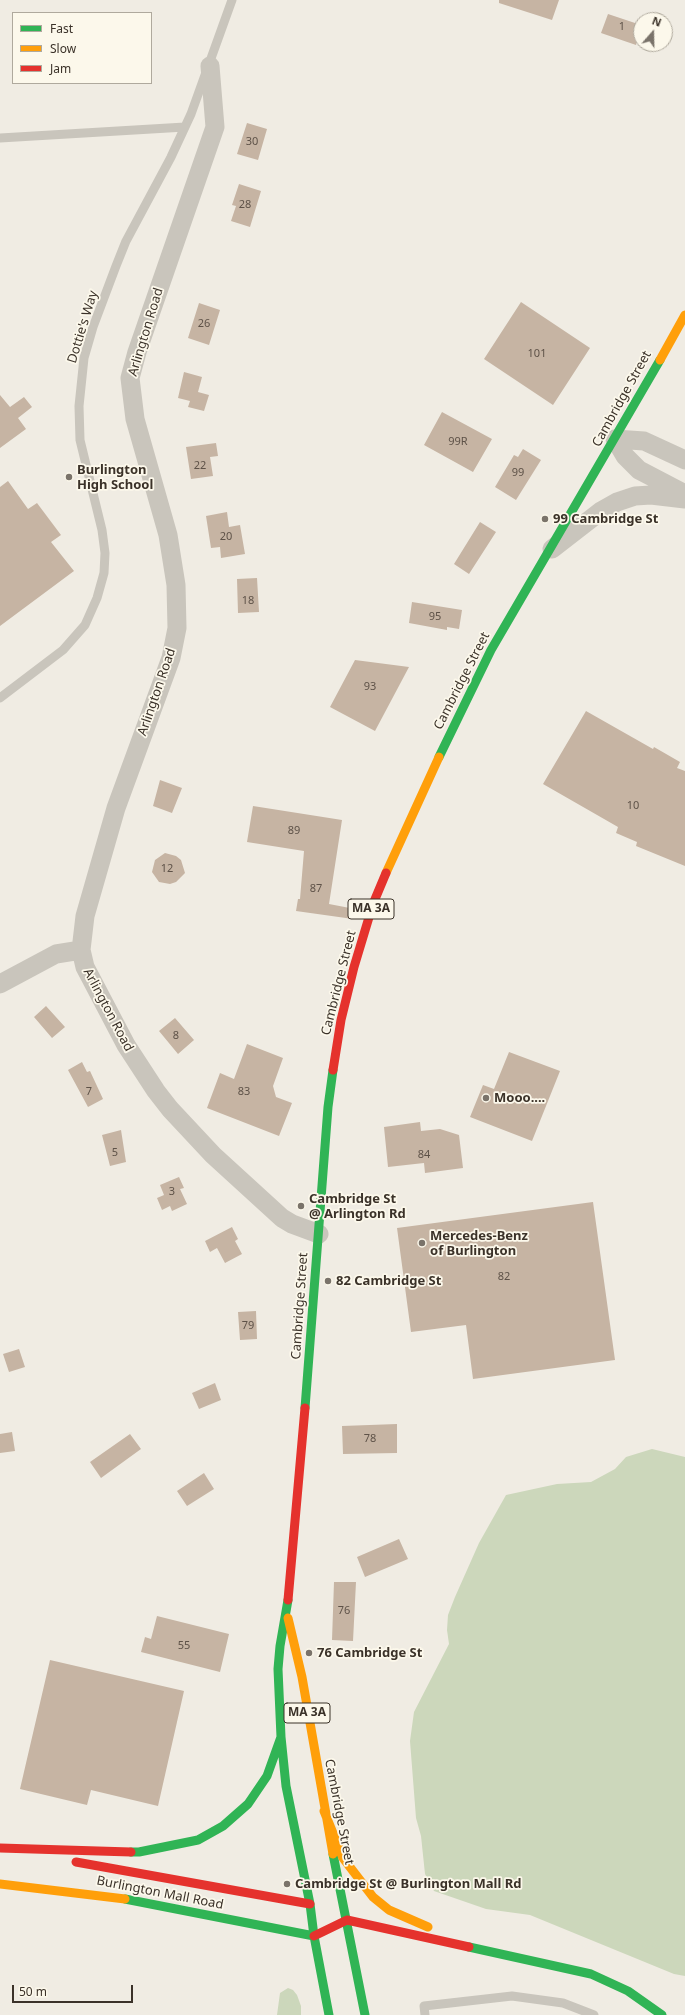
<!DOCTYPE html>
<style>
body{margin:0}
#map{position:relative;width:685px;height:2015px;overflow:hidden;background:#f0ece3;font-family:"Noto Sans",sans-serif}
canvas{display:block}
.legend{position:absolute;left:12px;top:12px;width:140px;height:72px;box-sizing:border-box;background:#fcf8eb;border:1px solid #afa99d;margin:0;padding:5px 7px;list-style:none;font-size:12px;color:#3b3229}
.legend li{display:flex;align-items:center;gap:8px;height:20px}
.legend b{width:20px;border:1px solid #afa99d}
.north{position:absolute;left:633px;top:12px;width:40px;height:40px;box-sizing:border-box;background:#fcf8eb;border:1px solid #afa99d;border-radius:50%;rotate:20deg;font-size:11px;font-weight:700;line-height:16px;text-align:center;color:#3b3229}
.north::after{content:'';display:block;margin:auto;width:14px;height:18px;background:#7a736a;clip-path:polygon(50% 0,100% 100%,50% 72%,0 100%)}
.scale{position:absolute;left:12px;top:1985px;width:121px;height:18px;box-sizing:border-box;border:2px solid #3b3229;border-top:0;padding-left:5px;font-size:12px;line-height:14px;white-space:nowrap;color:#3b3229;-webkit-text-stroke:3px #fcf8eb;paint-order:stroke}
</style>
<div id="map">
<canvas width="685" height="2015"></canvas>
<ul class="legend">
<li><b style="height:5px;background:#30b455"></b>Fast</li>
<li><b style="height:5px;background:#ff9f0a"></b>Slow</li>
<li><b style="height:5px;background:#e5322d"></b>Jam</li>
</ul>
<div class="north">N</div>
<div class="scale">50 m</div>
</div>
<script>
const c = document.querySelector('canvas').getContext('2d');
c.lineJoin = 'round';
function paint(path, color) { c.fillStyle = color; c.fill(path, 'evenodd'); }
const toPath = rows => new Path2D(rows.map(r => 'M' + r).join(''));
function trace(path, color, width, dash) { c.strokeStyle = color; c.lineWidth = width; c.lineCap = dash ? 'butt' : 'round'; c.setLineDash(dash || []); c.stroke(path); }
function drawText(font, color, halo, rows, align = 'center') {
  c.font = font + ' "Noto Sans",sans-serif'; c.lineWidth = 3.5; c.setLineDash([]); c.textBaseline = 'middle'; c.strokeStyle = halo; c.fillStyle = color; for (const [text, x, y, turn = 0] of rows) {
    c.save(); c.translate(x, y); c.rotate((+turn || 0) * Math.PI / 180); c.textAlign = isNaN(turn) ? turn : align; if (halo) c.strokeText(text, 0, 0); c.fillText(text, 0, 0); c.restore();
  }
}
paint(toPath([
 [652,1449,685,1457,685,1976,674,1974,530,1915,486,1909,434,1891,425,1874,421,1836,416,1818,410,1741,414,1712,449,1644,447,1630,448,1615,455,1597,479,1543,506,1495,557,1484,591,1482,615,1469,626,1457],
 [288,1988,293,1990,297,1995,301,2006,301,2015,277,2015,280,1993]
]), '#ccd7bb');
paint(toPath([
 [499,0,559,0,552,20,499,3],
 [608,14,641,25,636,45,601,33],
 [247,123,267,129,258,160,237,154],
 [239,184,261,191,250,227,231,221,236,206,232,205],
 [521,302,590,348,553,405,484,359],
 [199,303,220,310,209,345,188,338],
 [184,372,202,377,198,392,209,395,204,411,188,407,190,401,178,398],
 [0,395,10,407,24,397,32,407,18,418,26,429,0,448],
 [442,412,492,439,473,472,424,445],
 [216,443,218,456,210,457,213,476,191,479,186,447],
 [523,449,541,460,516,500,495,487,514,455,518,457],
 [8,481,28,509,37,503,61,535,51,542,74,571,0,626,0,487],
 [227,512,229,527,240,525,245,554,221,558,220,547,211,548,206,516],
 [480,522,496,532,469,574,454,564],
 [257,578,259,612,238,613,237,579],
 [412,602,462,610,459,629,447,627,447,630,409,623],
 [355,660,409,667,375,731,330,707],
 [586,711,653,749,654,747,680,762,677,768,685,771,685,866,636,846,637,842,616,833,618,827,543,784],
 [160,780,182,788,172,813,153,806],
 [253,806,342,820,329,904,355,909,353,919,296,911,298,899,300,899,304,851,247,842],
 [165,853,176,856,181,860,185,873,176,882,170,884,159,882,152,872,155,860],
 [46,1006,65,1027,52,1038,34,1017],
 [175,1018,194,1040,178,1054,159,1031],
 [247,1044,283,1058,273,1086,276,1097,292,1103,279,1136,207,1108,220,1073,234,1079],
 [509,1052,560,1071,532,1141,470,1117,483,1085,494,1089],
 [82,1062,87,1072,90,1071,103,1099,88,1107,68,1070],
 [420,1122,421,1131,440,1129,459,1135,463,1168,425,1173,424,1163,388,1167,384,1127],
 [121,1130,126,1162,110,1166,102,1135],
 [179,1177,184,1188,180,1189,187,1204,172,1211,170,1206,162,1210,157,1198,164,1195,160,1185],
 [593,1202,615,1360,473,1379,466,1325,411,1332,397,1228],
 [232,1227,238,1239,235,1241,242,1254,225,1263,217,1248,210,1252,205,1241],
 [256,1311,257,1339,240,1340,238,1312],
 [19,1349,25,1367,9,1372,3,1354],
 [215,1383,221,1400,199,1409,192,1393],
 [397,1424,397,1453,343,1454,342,1426],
 [12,1432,15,1451,0,1453,0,1434],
 [130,1434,141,1449,101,1478,90,1462],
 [204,1473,214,1489,187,1506,177,1491],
 [399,1539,408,1559,365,1577,357,1557],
 [334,1582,356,1582,353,1641,332,1640],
 [157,1616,229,1634,220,1672,141,1652,145,1637,151,1639],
 [50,1660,184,1691,158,1806,91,1790,87,1805,20,1789]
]), '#c6b4a3');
trace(toPath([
 [0,138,185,127],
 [0,698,63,650,85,625,97,598,104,573,105,553,102,530,80,440,79,406,84,358,93,327,116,266,126,241,171,157,191,114,232,0],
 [425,2015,424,2006,512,1996,563,2003,594,2015]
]), '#c9c5bc', 9);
trace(toPath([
 [210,66,215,127,137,352,130,378,135,419,168,535,176,585,177,628,171,658,116,808,85,916,81,950,85,967,126,1045,156,1091,170,1109,213,1155,282,1218,292,1224,319,1234],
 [615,439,625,456,639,470,683,493],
 [615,439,644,441,685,460],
 [552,549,601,511,617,502,635,496,651,495,685,499],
 [0,984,56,954,81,950]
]), '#c9c5bc', 19);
trace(toPath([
 [439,757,491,650,660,360],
 [305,1408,328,1107,333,1070],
 [288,1600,280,1646,278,1669,281,1737,286,1786,310,1904,314,1936,329,2015],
 [131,1852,139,1852,198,1840,223,1826,248,1804,267,1776,281,1737],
 [333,1854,365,2015],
 [125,1899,314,1936],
 [469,1947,591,1974,628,1991,662,2015]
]), '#30b455', 9);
trace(toPath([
 [660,360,685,315],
 [386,873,439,757],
 [288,1618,302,1677,333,1854],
 [324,1811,343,1858,373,1897,389,1910,428,1927],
 [0,1884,125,1899]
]), '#ff9f0a', 9);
trace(toPath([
 [333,1070,341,1020,354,967,373,904,386,873],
 [288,1600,305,1408],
 [0,1848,131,1852],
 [76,1862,310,1904],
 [347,1920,469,1947],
 [314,1936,347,1920]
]), '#e5322d', 9);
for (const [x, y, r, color] of [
 [69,477,4,"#7a736a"],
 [545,519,4,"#7a736a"],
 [486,1098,4,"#7a736a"],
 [301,1206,4,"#7a736a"],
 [422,1243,4,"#7a736a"],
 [328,1281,4,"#7a736a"],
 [309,1653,4,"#7a736a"],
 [287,1884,4,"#7a736a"]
]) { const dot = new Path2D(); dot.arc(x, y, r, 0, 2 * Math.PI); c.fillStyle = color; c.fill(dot); trace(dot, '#fcf8eb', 1.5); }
drawText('11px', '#5e5248', null, [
 ["1",622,27],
 ["30",252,142],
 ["28",245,205],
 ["26",204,324],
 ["101",537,354],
 ["99R",458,442],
 ["22",200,466],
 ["99",518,473],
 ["20",226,537],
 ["18",248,601],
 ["95",435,617],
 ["93",370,687],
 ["10",633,806],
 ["89",294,831],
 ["12",167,869],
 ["87",316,889],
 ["8",176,1036],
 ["7",89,1092],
 ["83",244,1092],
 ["5",115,1153],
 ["84",424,1155],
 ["3",172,1192],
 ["82",504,1277],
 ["79",248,1326],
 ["78",370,1439],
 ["76",344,1611],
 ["55",184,1646]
]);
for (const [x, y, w] of [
 [371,909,46],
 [307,1713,46]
]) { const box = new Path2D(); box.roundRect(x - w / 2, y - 10, w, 20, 3); c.fillStyle = '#fcf8eb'; c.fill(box); trace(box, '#3b3229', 1); }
drawText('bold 12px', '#3b3229', null, [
 ["MA 3A",371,909],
 ["MA 3A",307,1713]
]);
drawText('13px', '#3b3229', '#fcf8eb', [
 ["Dottie's Way",83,327,-73],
 ["Arlington Road",146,332,-73],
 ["Cambridge Street",622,399,-61],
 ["Cambridge Street",462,681,-63],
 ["Arlington Road",157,692,-71],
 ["Cambridge Street",339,983,-76],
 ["Arlington Road",108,1010,62],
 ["Cambridge Street",300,1306,-86],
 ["Cambridge Street",339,1812,79],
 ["Burlington Mall Road",160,1893,11]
]);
drawText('bold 13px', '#3b3229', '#fcf8eb', [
 ["Burlington",77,470],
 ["High School",77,485],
 ["99 Cambridge St",553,519],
 ["Mooo....",494,1098],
 ["Cambridge St",309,1199],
 ["@ Arlington Rd",309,1214],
 ["Mercedes-Benz",430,1236],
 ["of Burlington",430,1251],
 ["82 Cambridge St",336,1281],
 ["76 Cambridge St",317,1653],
 ["Cambridge St @ Burlington Mall Rd",295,1884]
], 'left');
</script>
